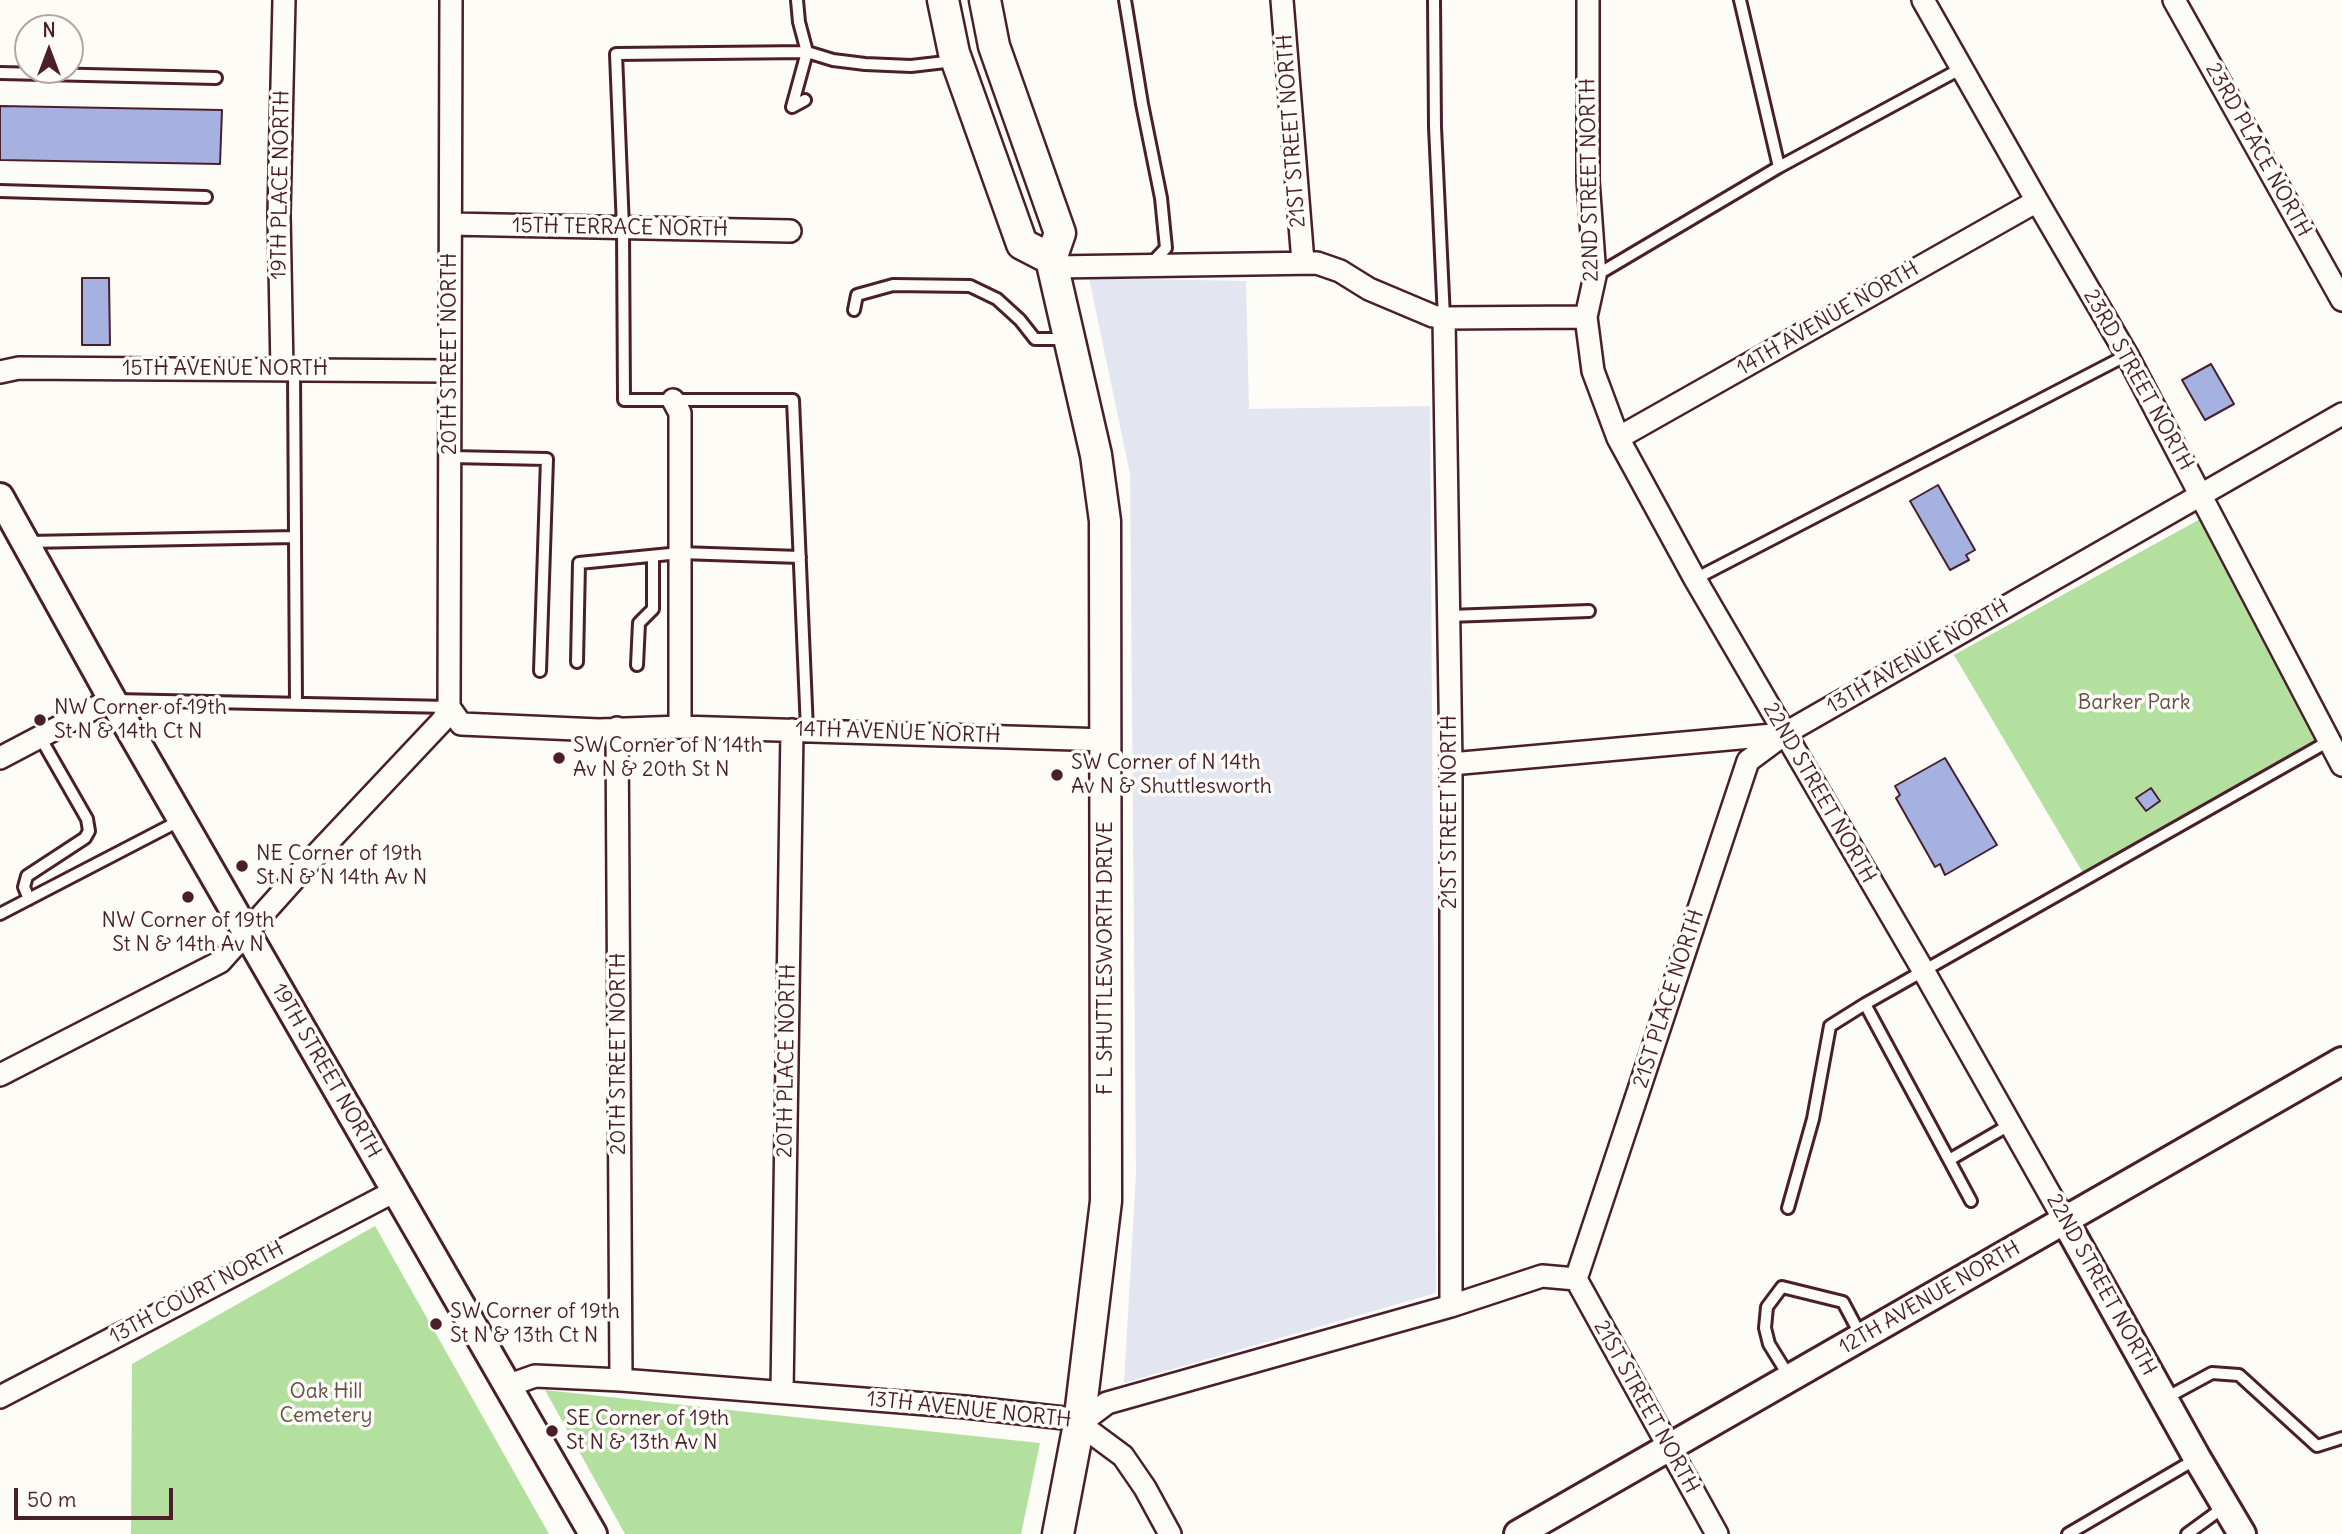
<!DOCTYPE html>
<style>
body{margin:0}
#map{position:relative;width:2342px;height:1534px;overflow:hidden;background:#fdfcf7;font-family:Delius,sans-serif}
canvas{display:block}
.north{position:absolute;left:14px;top:14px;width:70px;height:70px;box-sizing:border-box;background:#fdfcf7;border:2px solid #b5a4a5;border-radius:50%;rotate:0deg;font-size:19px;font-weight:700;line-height:28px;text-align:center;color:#4a1f2b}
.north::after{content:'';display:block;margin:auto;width:24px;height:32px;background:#4a1f2b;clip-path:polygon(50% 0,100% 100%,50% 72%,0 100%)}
.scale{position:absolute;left:14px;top:1488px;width:159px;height:32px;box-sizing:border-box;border:4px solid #4a1f2b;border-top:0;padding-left:9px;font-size:21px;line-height:24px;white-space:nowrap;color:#4a1f2b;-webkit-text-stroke:5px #fdfcf7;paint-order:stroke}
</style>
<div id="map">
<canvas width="2342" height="1534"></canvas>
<div class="north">N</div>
<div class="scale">50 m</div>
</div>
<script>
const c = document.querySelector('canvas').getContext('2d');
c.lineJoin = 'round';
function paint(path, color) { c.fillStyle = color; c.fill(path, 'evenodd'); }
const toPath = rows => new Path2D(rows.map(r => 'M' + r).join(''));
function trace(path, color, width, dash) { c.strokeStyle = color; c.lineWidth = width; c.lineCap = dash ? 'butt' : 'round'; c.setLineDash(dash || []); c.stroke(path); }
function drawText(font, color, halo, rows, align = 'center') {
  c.font = font + ' Delius,sans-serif'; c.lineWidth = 7; c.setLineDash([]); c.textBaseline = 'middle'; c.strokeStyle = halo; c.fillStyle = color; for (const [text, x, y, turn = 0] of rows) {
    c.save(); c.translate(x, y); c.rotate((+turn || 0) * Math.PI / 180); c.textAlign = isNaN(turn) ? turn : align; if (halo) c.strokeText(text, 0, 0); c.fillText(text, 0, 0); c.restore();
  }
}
paint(toPath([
 [1089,278,1246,281,1249,409,1430,406,1436,1293,1124,1383,1136,1173,1130,474]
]), '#e3e6f0');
paint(toPath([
 [2211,513,2329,741,2086,878,1954,655],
 [375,1226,549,1534,131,1534,132,1364],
 [545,1390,794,1417,1040,1443,1021,1534,625,1534]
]), '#b3e09e');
const building = toPath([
 [0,106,222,110,220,164,0,160,0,106],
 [82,278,109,278,110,345,82,345,82,278],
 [2211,364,2234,404,2205,420,2182,380,2211,364],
 [1938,485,1975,550,1966,555,1969,560,1950,570,1910,501,1938,485],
 [1945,758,1997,845,1945,875,1940,864,1935,867,1896,798,1900,795,1895,786,1945,758],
 [2151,788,2160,801,2146,811,2136,798,2151,788]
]);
paint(building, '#a5b1e1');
trace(building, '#4a1f2b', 2);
const service = toPath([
 [797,0,799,22,807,52,792,107,805,100],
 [1125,0,1142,104,1161,198,1166,248,1151,264],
 [1434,0,1435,127,1444,318],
 [0,73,216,78],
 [1779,167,1962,68],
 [0,191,206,197],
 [1595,276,1779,167,1740,0],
 [854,310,857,295,893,285,970,286,997,299,1020,320,1035,339,1066,339],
 [294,370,296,704],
 [450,457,547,459,540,671],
 [28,542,295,537],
 [1695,579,2127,355],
 [1449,616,1589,611],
 [577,662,579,563,680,553,800,557],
 [637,665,639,623,653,609,653,556],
 [115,700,449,707],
 [807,730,793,400,624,400,623,228,616,54,807,52,833,60,865,64,911,66,954,61],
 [29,899,24,887,27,876,85,838,89,831,87,819,40,737],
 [0,914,181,820],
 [1865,1004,2329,741],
 [1971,1201,1949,1160,2011,1124],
 [1788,1208,1813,1119,1830,1026,1865,1004,1949,1160],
 [1790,1378,1769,1344,1765,1328,1767,1307,1782,1287,1843,1302,1861,1336],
 [2164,1399,2212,1373,2239,1375,2317,1446,2342,1438],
 [2068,1534,2196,1459],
 [2187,1534,2224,1507]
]);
const minor = toPath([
 [1282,0,1303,262],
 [1588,0,1588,180,1595,276,1586,317,1593,371,1618,438,1695,579,1923,970,2065,1221],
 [1923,0,2037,201,2127,355,2342,765],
 [2174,0,2342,300],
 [451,224,790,231],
 [1054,267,1317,263,1340,271,1369,289,1433,316,1444,318,1586,317],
 [1444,318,1451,764,1451,1306],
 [282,370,279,214,284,0],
 [0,372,19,368,450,371],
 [673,400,680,413,680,727],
 [1618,438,2037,201],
 [449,707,461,724,599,730,680,727,1107,740],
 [617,728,621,1380],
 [0,758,112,699],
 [1451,764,1784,734,2342,414],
 [0,1075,220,962,314,857,443,720,449,707,451,0],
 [1576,1279,1748,761,1783,735],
 [1576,1279,1717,1534],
 [507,1386,535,1376,621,1380,965,1407,1073,1419,1123,1456,1145,1488,1170,1534],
 [782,1392,792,730],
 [0,1397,395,1191],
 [1079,1424,1107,1403,1451,1306,1542,1276,1576,1279]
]);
const tertiary = toPath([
 [0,497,112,699,593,1534],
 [2065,1221,2197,1458,2242,1534],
 [1518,1534,2342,1061]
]);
const secondary = toPath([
 [943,0,954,53,1022,244,1051,259],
 [985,0,994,46,1060,233,1051,259,1096,455,1105,521,1106,1201,1079,1424,1058,1534]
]);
trace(service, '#4a1f2b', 16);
trace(minor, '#4a1f2b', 26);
trace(tertiary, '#4a1f2b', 32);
trace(secondary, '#4a1f2b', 35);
trace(service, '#fdfcf7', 10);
trace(minor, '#fdfcf7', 21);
trace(tertiary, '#fdfcf7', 26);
trace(secondary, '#fdfcf7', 30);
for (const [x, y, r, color] of [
 [40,720,7,"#4a1f2b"],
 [559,758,7,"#4a1f2b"],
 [1057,775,7,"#4a1f2b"],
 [242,866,7,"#4a1f2b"],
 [188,897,7,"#4a1f2b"],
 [436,1324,7,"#4a1f2b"],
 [552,1431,7,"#4a1f2b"]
]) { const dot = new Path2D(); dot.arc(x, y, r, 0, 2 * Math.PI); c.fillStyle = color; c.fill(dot); trace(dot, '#fdfcf7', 2.5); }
drawText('21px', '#4a1f2b', '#fdfcf7', [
 ["21ST STREET NORTH",1292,131,-94],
 ["23RD PLACE NORTH",2258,150,61],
 ["22ND STREET NORTH",1590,180,-91],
 ["19TH PLACE NORTH",281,185,-89],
 ["15TH TERRACE NORTH",620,228,1],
 ["14TH AVENUE NORTH",1828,319,-30],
 ["20TH STREET NORTH",450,354,-90],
 ["15TH AVENUE NORTH",225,369],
 ["23RD STREET NORTH",2138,380,61],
 ["13TH AVENUE NORTH",1918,657,-30],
 ["14TH AVENUE NORTH",898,733,2],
 ["22ND STREET NORTH",1819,793,60],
 ["21ST STREET NORTH",1450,812,-90],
 ["F L SHUTTLESWORTH DRIVE",1106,958,-90],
 ["21ST PLACE NORTH",1669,999,-72],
 ["20TH STREET NORTH",619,1054,-90],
 ["20TH PLACE NORTH",787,1061,-89],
 ["19TH STREET NORTH",326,1071,60],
 ["22ND STREET NORTH",2101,1285,61],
 ["13TH COURT NORTH",197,1293,-28],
 ["12TH AVENUE NORTH",1930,1298,-30],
 ["21ST STREET NORTH",1646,1407,61],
 ["13TH AVENUE NORTH",969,1410,6]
]);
drawText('21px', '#644f48', '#fdfcf7', [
 ["Barker Park",2134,703],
 ["Oak Hill",326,1392],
 ["Cemetery",326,1416]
]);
drawText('21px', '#4a1f2b', '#fdfcf7', [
 ["NW Corner of 19th",54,708],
 ["St N & 14th Ct N",54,732],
 ["SW Corner of N 14th",573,746],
 ["Av N & 20th St N",573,770],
 ["SW Corner of N 14th",1071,763],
 ["Av N & Shuttlesworth",1071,787],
 ["NE Corner of 19th",256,854],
 ["St N & N 14th Av N",256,878],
 ["NW Corner of 19th",188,921,"center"],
 ["St N & 14th Av N",188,945,"center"],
 ["SW Corner of 19th",450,1312],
 ["St N & 13th Ct N",450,1336],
 ["SE Corner of 19th",566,1419],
 ["St N & 13th Av N",566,1443]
], 'left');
</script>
